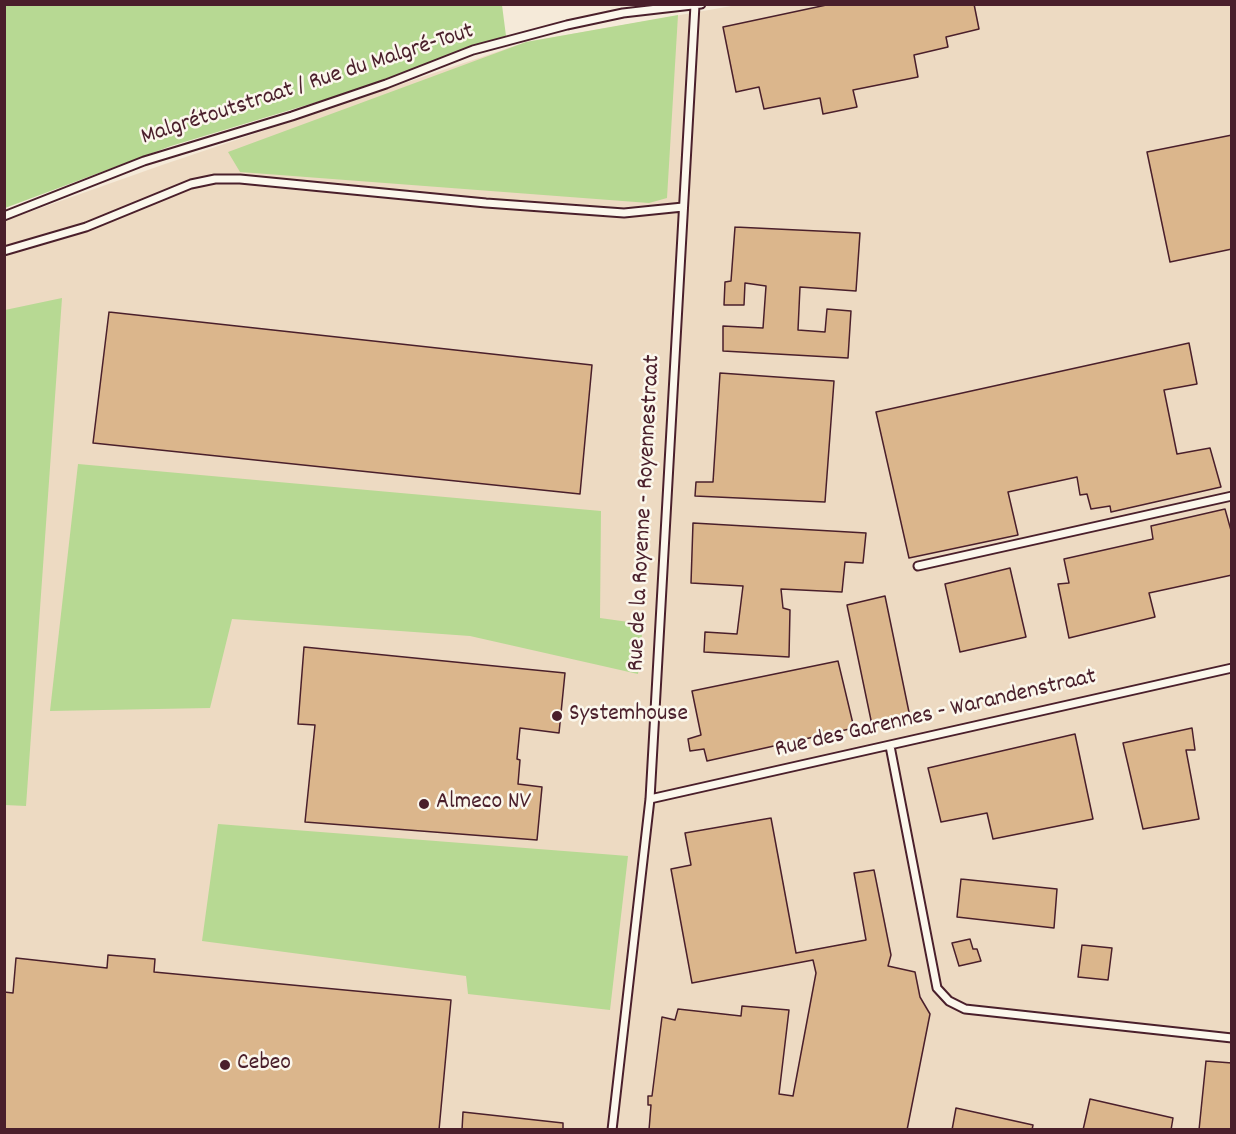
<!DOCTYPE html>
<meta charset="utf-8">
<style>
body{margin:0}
#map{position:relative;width:1236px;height:1134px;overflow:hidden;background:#f5ead9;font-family:Dekko,sans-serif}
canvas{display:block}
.frame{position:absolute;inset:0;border:6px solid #4a1f2b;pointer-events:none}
</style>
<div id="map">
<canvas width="1236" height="1134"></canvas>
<div class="frame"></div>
</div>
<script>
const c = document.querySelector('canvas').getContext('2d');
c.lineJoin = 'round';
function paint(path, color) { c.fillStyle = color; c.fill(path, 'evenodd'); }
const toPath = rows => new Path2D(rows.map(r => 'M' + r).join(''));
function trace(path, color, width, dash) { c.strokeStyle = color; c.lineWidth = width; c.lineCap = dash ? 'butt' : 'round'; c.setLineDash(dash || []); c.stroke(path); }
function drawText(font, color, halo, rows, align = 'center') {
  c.font = font + ' Dekko,sans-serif'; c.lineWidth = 5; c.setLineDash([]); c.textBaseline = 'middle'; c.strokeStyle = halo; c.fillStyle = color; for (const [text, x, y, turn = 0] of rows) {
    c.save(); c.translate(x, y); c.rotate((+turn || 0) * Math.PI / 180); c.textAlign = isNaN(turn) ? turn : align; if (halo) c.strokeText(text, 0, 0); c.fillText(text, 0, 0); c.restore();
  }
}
paint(toPath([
 [743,4,1231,5,1231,1129,5,1129,4,221,162,165,526,42]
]), '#eddac2');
paint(toPath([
 [5,5,502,5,506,36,340,95,171,146,5,208],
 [678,15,667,198,649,203,240,172,228,152,526,42],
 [62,298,26,806,5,805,5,310],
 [78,464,601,511,600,618,643,624,638,674,470,636,232,619,210,708,50,711],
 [218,824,628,856,610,1010,468,994,466,976,202,941]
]), '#b7d993');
const building = toPath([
 [831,4,974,4,979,29,946,37,948,47,914,55,918,77,853,90,857,107,823,114,820,98,764,109,759,87,736,92,723,27,831,4],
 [1232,135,1232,249,1170,262,1147,152,1232,135],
 [735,227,860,233,856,291,800,287,798,330,825,332,827,309,851,311,848,358,723,351,723,326,763,328,766,286,745,283,744,305,724,305,725,282,731,281,735,227],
 [109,312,592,365,580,494,93,443,109,312],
 [1189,343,1197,384,1164,390,1177,454,1210,448,1221,487,1111,512,1110,506,1091,509,1087,494,1080,495,1077,477,1008,492,1018,535,909,558,876,412,1189,343],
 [720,373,834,381,825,502,695,496,696,482,713,482,720,373],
 [1225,509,1232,534,1232,575,1149,593,1155,617,1069,638,1058,584,1069,583,1064,559,1153,539,1151,526,1225,509],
 [693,523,866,533,863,563,845,562,842,592,781,589,783,608,790,610,789,657,704,652,705,632,737,634,743,586,691,583,693,523],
 [1010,568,1026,637,960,652,945,584,1010,568],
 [885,596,910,717,872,725,847,605,885,596],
 [304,647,565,673,559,733,520,728,517,759,520,760,518,784,542,787,537,840,305,822,315,725,298,724,304,647],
 [838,661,854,728,707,761,704,749,690,751,688,739,701,735,692,691,838,661],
 [1192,728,1195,750,1186,750,1199,819,1143,829,1123,743,1192,728],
 [1075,734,1093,819,993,839,987,813,941,822,928,768,1075,734],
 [771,818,796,953,866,940,854,873,874,870,891,955,888,966,915,972,920,997,930,1014,907,1130,649,1130,651,1105,648,1105,648,1096,652,1096,662,1017,675,1020,678,1009,741,1016,742,1006,789,1010,779,1094,793,1096,816,973,813,960,692,983,671,869,691,865,685,833,771,818],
 [961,879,1057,889,1054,928,957,917,961,879],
 [970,939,973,949,977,949,981,961,959,966,952,943,970,939],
 [1082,945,1112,948,1108,980,1078,977,1082,945],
 [108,955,155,959,154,972,451,1000,439,1130,4,1130,4,992,13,993,16,958,107,968,108,955],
 [1206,1061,1232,1063,1232,1130,1199,1130,1206,1061],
 [1090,1099,1173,1118,1171,1130,1083,1130,1090,1099],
 [956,1108,1033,1125,1032,1130,952,1130,956,1108],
 [463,1112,563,1123,563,1130,462,1130,463,1112]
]);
paint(building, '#dbb68c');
trace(building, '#4a1f2b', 1.5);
const lane = toPath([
 [4,216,144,161,292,116,386,84,473,50,567,25,623,13,701,4],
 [4,251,86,227,191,184,215,179,240,179,486,203,624,213,683,207],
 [918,566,1232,496],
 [890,746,937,988,949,1001,965,1009,1232,1038],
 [650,799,1232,668],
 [612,1130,650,799,695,5]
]);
trace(lane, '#4a1f2b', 11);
trace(lane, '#fbf7ec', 7);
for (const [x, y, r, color] of [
 [557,716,6,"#4a1f2b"],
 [424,804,6,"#4a1f2b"],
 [225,1065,6,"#4a1f2b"]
]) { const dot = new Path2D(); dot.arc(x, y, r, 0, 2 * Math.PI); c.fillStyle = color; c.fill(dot); trace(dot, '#fbf7ec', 2); }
drawText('24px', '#4a1f2b', '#fbf7ec', [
 ["Malgrétoutstraat / Rue du Malgré-Tout",308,86,-18],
 ["Rue de la Royenne - Royennestraat",646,513,-87],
 ["Rue des Garennes - Warandenstraat",936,715,-13]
]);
drawText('24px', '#4a1f2b', '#fbf7ec', [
 ["Systemhouse",569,716],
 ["Almeco NV",436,804],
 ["Cebeo",237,1065]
], 'left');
</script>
